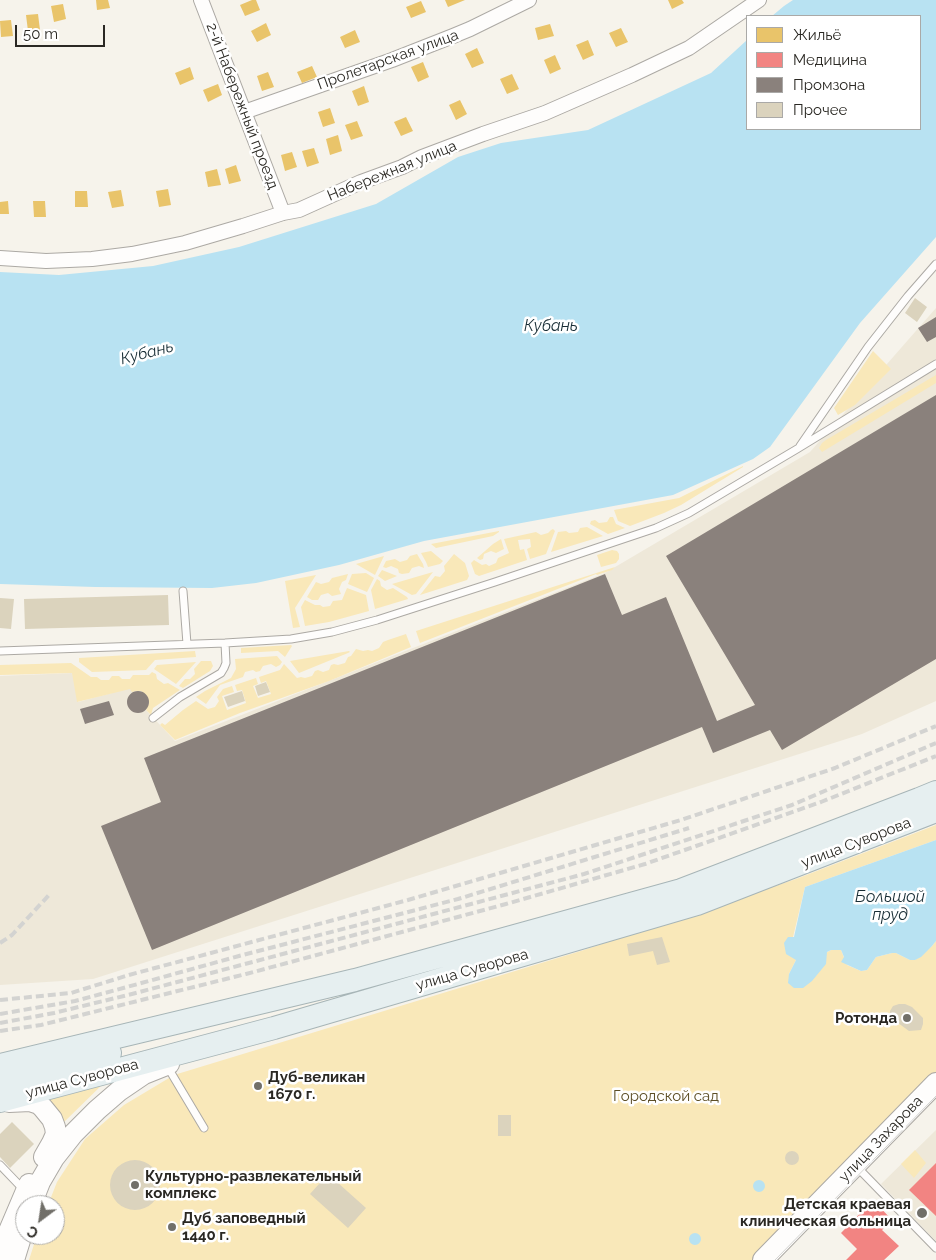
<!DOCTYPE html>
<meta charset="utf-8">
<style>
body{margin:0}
#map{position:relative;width:936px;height:1260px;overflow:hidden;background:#f6f3eb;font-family:Raleway,sans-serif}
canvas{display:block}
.legend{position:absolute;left:746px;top:15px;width:175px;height:115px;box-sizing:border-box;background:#fff;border:1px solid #aaa9a7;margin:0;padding:6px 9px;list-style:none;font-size:15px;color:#2a2823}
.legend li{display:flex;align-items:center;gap:10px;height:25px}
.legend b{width:25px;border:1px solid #aaa9a7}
.north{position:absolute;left:15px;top:1195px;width:50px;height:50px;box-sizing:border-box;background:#fff;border:1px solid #aaa9a7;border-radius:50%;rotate:211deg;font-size:14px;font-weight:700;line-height:20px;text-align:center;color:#2a2823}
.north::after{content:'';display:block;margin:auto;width:18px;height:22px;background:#716f69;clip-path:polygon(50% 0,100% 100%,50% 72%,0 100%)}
.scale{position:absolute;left:15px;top:25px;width:90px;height:22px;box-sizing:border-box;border:2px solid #2a2823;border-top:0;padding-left:6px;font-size:15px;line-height:18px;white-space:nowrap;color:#2a2823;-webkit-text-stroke:4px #fff;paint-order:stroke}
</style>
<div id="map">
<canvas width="936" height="1260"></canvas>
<ul class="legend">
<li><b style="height:14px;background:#e9c46a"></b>Жильё</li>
<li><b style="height:14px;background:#f28482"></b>Медицина</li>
<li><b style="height:14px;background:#8a817c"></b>Промзона</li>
<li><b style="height:14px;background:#dbd3bd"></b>Прочее</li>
</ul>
<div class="north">С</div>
<div class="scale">50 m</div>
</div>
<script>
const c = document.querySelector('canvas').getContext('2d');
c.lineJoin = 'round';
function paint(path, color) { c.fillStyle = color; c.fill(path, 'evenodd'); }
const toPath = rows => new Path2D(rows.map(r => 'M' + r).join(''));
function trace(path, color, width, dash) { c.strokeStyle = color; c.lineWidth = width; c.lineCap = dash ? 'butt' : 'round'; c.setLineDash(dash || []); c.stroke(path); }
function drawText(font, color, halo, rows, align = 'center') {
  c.font = font + ' Raleway,sans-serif'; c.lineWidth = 5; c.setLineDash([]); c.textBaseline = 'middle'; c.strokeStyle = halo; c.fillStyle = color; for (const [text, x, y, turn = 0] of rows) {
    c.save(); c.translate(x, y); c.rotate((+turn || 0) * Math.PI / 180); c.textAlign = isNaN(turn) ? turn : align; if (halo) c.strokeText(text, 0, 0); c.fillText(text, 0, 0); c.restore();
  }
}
paint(toPath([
 [936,308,936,701,862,734,93,979,0,985,0,676,73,673,78,702,130,688,146,710,175,741,605,573,810,452],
 [936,1130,936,1241,881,1184]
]), '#eee8d9');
paint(toPath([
 [873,351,891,369,855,405,838,415,834,408],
 [936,375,936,383,822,452,819,448,822,443,826,440],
 [743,466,743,467,681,505,664,513,630,526,618,521,614,510,679,498],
 [610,517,613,517,616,524,625,528,608,534,590,524,591,521,595,520,599,523,607,522],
 [587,527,603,536,551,552,558,532,566,531,569,533,578,532,580,528],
 [553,529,555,531,546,554,530,559,527,549,531,547,530,539,518,540,520,550,524,549,527,560,479,576,475,574,471,563,474,560,482,565,486,564,489,566,496,563,498,558,509,553,504,539,536,532,541,535,548,533,551,530],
 [499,531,499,532,493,536,436,548,431,544],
 [501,539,504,549,496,553,491,551,484,554,483,559,480,560,477,558,493,544],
 [612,550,617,551,619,554,619,559,616,563,601,567,597,555],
 [431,551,443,561,440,564,428,567,426,562,421,553],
 [417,554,423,564,424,568,419,566,412,568,409,573,402,574,399,573,398,569,391,566,386,568,383,567,386,561,395,559,400,562,407,560,410,556],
 [454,554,465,563,469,576,467,580,420,595,435,576,440,577,445,571,444,566],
 [384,556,375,575,356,564],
 [615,567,612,570,597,575,596,574,420,643,416,631],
 [382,570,397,576,385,581,378,576],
 [433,572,416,594,412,595,392,584],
 [366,573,374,578,367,592,348,584,352,574],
 [348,574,346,580,342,582,339,589,341,594,332,596,328,593,321,595,318,600,312,600,307,597,316,582,321,584,329,582,332,578],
 [316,575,295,608,300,627,293,628,285,581],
 [377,579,380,581,381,586,387,590,393,588,407,597,408,599,375,609,371,590],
 [347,588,366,595,369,611,329,622,305,626,301,607,305,600,315,605,320,605,323,607,330,606,333,601,342,600],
 [406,634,411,647,329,681,240,713,175,740,160,725,162,723,165,725,183,710,196,701,208,709,215,707,219,701,217,697,223,689,232,686,234,692,222,696,227,710,246,703,242,690,237,691,235,685,256,678,258,684,253,686,258,698,271,694,266,681,261,683,259,677,280,670,284,664,297,678,301,677,305,678,312,676,315,671,318,670,323,672,329,670,331,665,334,664,338,665,345,663,348,657,351,656,356,649,363,651,368,650,372,651,379,648,383,642,388,640],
 [291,645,292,646,285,657,278,651,241,653,241,648],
 [195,651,196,657,155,660,146,670,92,672,79,662,79,658],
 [349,651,350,652,348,653,299,673,290,661],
 [277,656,282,662,280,665,276,667,271,664,263,666,260,671,256,672,253,670,245,672,243,677,220,685,206,704,196,697,205,691,231,678,236,669,235,659],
 [201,661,211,661,213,666,210,671,183,688,179,686,185,679,190,679,195,674,194,669],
 [196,662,176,684,154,669,157,665],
 [71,663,91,677,97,677,101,680,109,680,112,676,119,676,122,679,130,679,133,675,149,675,152,672,156,674,157,679,164,684,168,683,180,690,153,708,151,715,146,710,149,703,147,696,141,691,137,691,132,692,130,689,77,702,72,673,0,675,0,665],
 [936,825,936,840,805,887,793,937,796,960,789,974,831,950,841,950,847,965,861,971,867,970,876,957,892,953,896,953,910,960,915,960,932,946,936,941,936,1074,753,1260,29,1260,37,1235,55,1235,55,1205,48,1205,57,1182,85,1139,124,1105,174,1075,584,950,796,879],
 [107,1080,60,1126,40,1098],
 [915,1150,926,1163,914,1178,901,1164]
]), '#f9e8b9');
paint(toPath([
 [793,0,936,0,936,237,860,323,770,447,753,459,673,495,424,541,339,565,256,583,212,588,95,587,0,584,0,272,59,275,153,266,239,247,376,204,458,157,501,143,588,130,711,73,747,40,747,129,920,129,920,16,772,16,784,6],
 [936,840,936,941,932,946,921,957,915,960,910,960,896,953,892,953,876,957,867,970,861,971,841,962,844,957,841,950,831,950,827,952,826,964,812,981,803,988,794,988,788,983,789,974,796,960,786,954,784,943,788,937,794,937,805,887],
 '753 1186a6 6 0 1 1 12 0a6 6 0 1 1-12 0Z',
 '689 1239a6 6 0 1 1 12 0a6 6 0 1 1-12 0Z'
]), '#b8e2f2');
paint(toPath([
 [96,0,108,0,110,8,97,10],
 [252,0,256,0,260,10,245,16,240,5],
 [445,0,465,0,448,7],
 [668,0,682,0,684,3,672,9],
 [421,1,426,12,411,18,406,7],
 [63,4,66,19,54,22,51,6],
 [38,14,40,30,28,31,26,15],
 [11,20,13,36,1,37,0,21],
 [266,23,271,35,257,42,251,31],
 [550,24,554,36,538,40,535,28],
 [621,28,628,42,616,47,609,33],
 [355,30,360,42,345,48,340,37],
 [588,40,594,55,583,60,576,45],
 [477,48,484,63,472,68,465,54],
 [555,55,561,69,550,74,544,60],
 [423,62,429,77,418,82,411,67],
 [312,66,317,77,302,83,297,72],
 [190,67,194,79,180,85,175,73],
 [268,72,274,87,262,91,257,76],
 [512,74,519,89,507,94,500,79],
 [218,84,222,95,208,102,203,90],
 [364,86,369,102,358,106,352,91],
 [460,100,467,114,456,120,449,105],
 [330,108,335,123,323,127,318,112],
 [406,117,413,131,401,136,394,122],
 [357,121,363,136,351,140,345,125],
 [338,135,342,151,330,155,326,139],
 [314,148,319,163,307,167,302,151],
 [292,152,297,167,285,171,281,155],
 [236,165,241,181,229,184,225,169],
 [217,169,221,185,208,187,205,172],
 [168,189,171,205,159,207,156,191],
 [121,190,124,206,112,208,108,192],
 [75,191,87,191,88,207,75,207],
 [8,201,9,214,0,214,0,202],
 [33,201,45,201,46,217,34,217]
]), '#e9c46a');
paint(toPath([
 [936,1163,936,1216,909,1190],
 [873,1200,892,1220,882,1230,899,1246,884,1260,846,1260,857,1249,841,1233]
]), '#f28482');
paint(toPath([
 [936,317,936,337,927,342,918,328],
 [936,395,936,659,782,750,770,730,713,753,702,727,152,950,101,826,161,802,144,758,605,574,622,615,666,597,717,721,755,705,666,556],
 '127 702a11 11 0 1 1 22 0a11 11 0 1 1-22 0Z',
 [109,701,114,715,85,724,80,709]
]), '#8a817c');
paint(toPath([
 [915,298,927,307,917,322,905,313],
 [168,595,169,625,25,629,24,599],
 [0,598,14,599,11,629,0,628],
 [266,682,270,692,258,696,255,686],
 [242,691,245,701,228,707,224,697],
 [662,937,670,962,657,965,653,951,629,956,627,944],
 [899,1004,905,1004,912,1007,923,1018,923,1024,921,1030,909,1031,890,1017,890,1011,893,1006],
 [498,1115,511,1115,511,1136,498,1136],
 [12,1122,34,1144,10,1168,0,1157,0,1134],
 '785 1158a7 7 0 1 1 14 0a7 7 0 1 1-14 0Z',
 '110 1185a25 25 0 1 1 50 0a25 25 0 1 1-50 0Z',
 [328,1174,366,1208,348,1228,310,1194]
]), '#dbd3bd');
const lane = toPath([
 [800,446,868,347,908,296,936,264],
 [183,591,187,644],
 [0,651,225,643,291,639,332,632,377,620,495,582,656,528,689,513,797,449,936,364],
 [153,718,180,697,221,673,224,668,226,663,225,643],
 [167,1066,204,1128],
 [0,1165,24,1190],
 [856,1166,936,1248]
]);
const street = toPath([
 [201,0,283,213],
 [244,112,392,60,453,36,470,29,529,0],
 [0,258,46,261,92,259,132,254,185,243,243,226,283,213,299,210,361,182,402,167,422,157,483,134,545,113,632,75,689,48,759,0]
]);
const secondary = toPath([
 [9,1102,30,1101,39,1104,43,1108,52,1119,55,1127,56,1134,52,1143,44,1157],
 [31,1205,40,1182,54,1158,73,1134,97,1110,119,1091,144,1074,169,1064],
 [0,1252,29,1184],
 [14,1260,25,1224],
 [763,1260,936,1083]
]);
const primary = toPath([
 [0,1065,355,980,681,890,919,799,936,792],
 [0,1085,110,1053],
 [0,1101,274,1028,697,904,936,811]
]);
trace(lane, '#aca9a4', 9);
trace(street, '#aca9a4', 16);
trace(secondary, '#aca9a4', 22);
trace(primary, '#a7b5b7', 24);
trace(lane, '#fefdfc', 7);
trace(street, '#fefdfc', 14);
trace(secondary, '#fefdfc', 20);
trace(primary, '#e6eff0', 22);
trace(toPath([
 [775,1260,936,1096]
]), '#d3d3d1', 1);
trace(toPath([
 [0,943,12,935,49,895],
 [0,1000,71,993,129,975,408,900,681,820,835,768,936,726],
 [0,1014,75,1001,138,984,239,956,458,899,689,828],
 [0,1023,54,1013,132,994,584,874,792,805,936,743],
 [0,1031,41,1025,246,974,506,904,645,864,821,802,936,756]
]), '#d3d3d1', 4, [8, 4]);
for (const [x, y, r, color] of [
 [907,1018,5,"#716f69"],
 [258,1086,5,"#716f69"],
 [135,1185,5,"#716f69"],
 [922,1213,6,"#716f69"],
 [172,1227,5,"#716f69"]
]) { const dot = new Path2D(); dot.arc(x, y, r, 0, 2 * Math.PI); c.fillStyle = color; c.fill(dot); trace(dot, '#fff', 2); }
drawText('15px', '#2a2823', '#fff', [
 ["Пролетарская улица",388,60,-20],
 ["2-й Набережный проезд",242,106,69],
 ["Набережная улица",392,171,-22],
 ["улица Суворова",856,843,-21],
 ["улица Суворова",472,970,-16],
 ["улица Суворова",82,1079,-15],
 ["улица Захарова",881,1139,-46]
]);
drawText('bold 15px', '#2a2823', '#fff', [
 ["Ротонда",897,1018,"right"],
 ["Дуб-великан",268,1077],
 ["1670 г.",268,1094],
 ["Культурно-развлекательный",145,1176],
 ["комплекс",145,1193],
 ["Детская краевая",911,1204,"right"],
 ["клиническая больница",911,1221,"right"],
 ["Дуб заповедный",182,1218],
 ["1440 г.",182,1235]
], 'left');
drawText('15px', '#5d4f27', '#fff', [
 ["Городской сад",666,1096]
]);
drawText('italic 16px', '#182d35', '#fff', [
 ["Кубань",551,326],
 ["Кубань",147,353,-14],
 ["Большой",890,897],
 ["пруд",890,915]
]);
</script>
